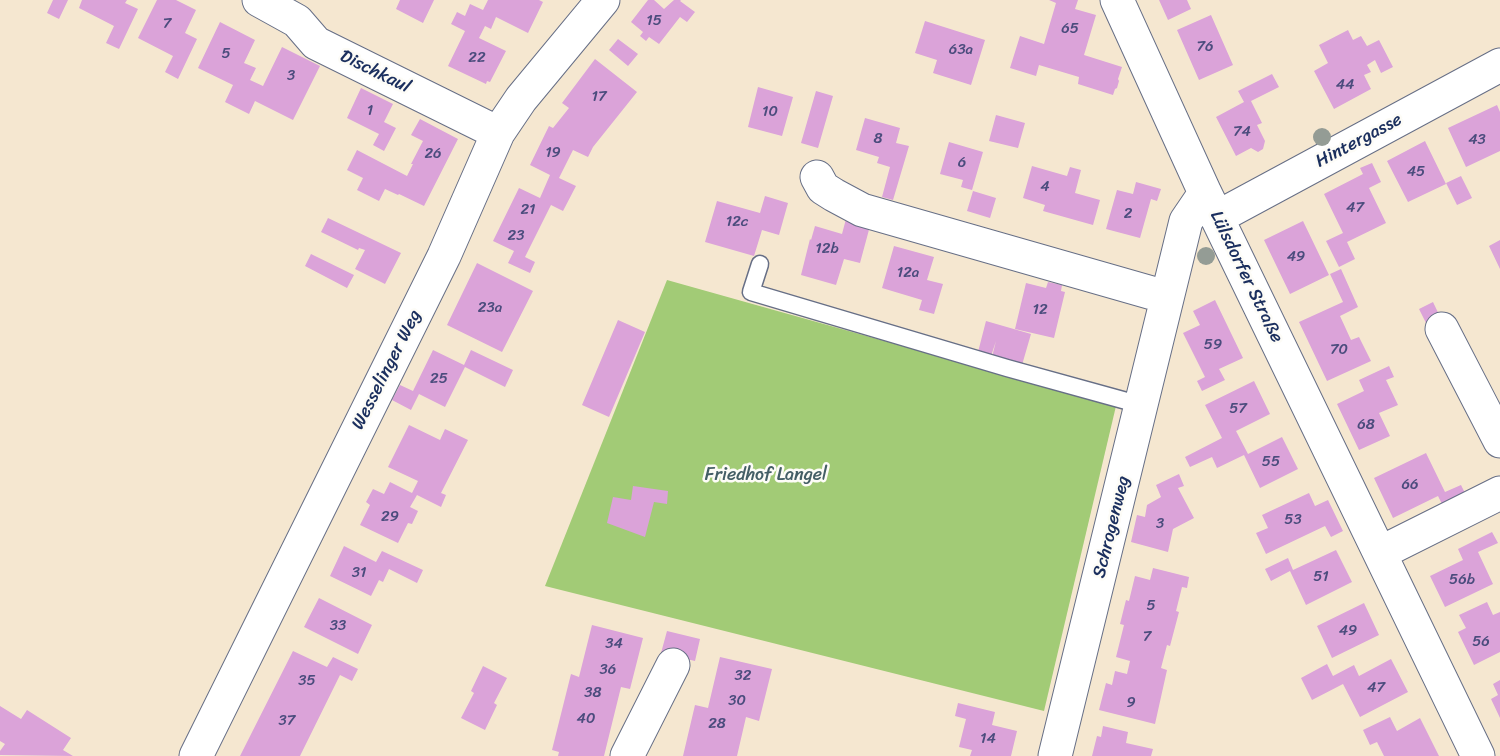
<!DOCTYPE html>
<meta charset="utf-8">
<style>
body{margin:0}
canvas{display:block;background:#f5e7d0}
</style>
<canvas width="1500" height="756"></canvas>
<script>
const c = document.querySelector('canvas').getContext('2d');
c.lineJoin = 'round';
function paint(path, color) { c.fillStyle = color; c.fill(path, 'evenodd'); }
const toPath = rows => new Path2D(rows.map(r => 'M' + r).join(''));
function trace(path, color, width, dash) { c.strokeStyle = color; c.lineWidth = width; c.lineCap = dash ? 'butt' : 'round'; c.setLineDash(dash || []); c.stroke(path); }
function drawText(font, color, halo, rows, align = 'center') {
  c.font = font + ' Sriracha,sans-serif'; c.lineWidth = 5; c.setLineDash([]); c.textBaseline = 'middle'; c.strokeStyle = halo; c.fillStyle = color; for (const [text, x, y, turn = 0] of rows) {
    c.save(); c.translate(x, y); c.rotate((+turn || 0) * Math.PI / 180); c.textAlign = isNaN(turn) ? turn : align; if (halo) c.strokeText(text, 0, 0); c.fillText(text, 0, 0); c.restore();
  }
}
paint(toPath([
 [667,280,1116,406,1044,711,545,586]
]), '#a2cb76');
paint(toPath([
 [53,0,68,0,59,19,47,13],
 [82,0,127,0,125,3,138,9,119,49,106,43,114,26,79,8],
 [157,0,176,0,196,10,185,33,197,39,178,79,165,72,173,56,138,38],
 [400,0,434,0,423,23,396,9],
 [488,0,539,0,543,2,528,33,496,17,491,29,485,26,479,38,506,51,490,82,487,81,486,84,448,66,465,31,451,24,457,12,465,16,470,4,483,10],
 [648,0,654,0,664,9,674,0,681,0,680,1,695,12,687,22,680,17,659,44,649,37,646,41,640,36,643,32,631,22],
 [1049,0,1078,0,1075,9,1096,15,1084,55,1122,67,1118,79,1119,81,1117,88,1115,89,1113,95,1078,84,1079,77,1039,65,1036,76,1010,68,1020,36,1044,44,1056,3],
 [1159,0,1187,0,1191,9,1168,20],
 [1211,15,1233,65,1199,80,1177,30],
 [925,21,985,40,971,85,933,73,937,60,915,53],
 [220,22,255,40,244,63,256,68,250,80,263,86,282,47,320,66,293,120,255,101,249,114,225,102,233,85,198,68],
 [1348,30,1353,40,1361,36,1367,46,1379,40,1393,67,1381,73,1375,60,1367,65,1371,72,1364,75,1371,89,1334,109,1314,71,1328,63,1319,45],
 [618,39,638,54,628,66,609,50],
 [595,59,637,92,593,147,588,157,573,150,559,178,576,186,563,211,551,205,525,257,535,262,530,273,508,263,514,251,493,241,519,188,540,198,550,175,530,165,549,126,553,128,569,108,562,103],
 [1272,74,1279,87,1251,101,1262,123,1257,125,1265,141,1263,149,1258,152,1251,148,1236,156,1216,117,1244,102,1238,91],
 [758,87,793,97,782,136,748,127],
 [361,88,393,104,384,122,396,128,384,151,373,145,379,134,347,118],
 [816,91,833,96,818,148,801,143],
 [1497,105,1500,112,1500,151,1466,167,1448,128],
 [996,115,1025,123,1018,148,989,141],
 [865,118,900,128,896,143,909,146,893,200,882,197,890,167,877,163,879,157,856,150],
 [420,119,458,139,424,206,399,194,398,195,385,189,379,201,357,190,363,178,347,170,357,150,407,176,413,164,411,164,423,141,411,135],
 [1425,141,1446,184,1408,202,1387,161],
 [949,142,983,152,972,190,961,187,963,180,940,174],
 [1372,163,1381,182,1369,188,1386,223,1347,242,1355,259,1339,267,1326,241,1343,233,1324,194,1363,174,1360,168],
 [1032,166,1067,176,1070,167,1081,170,1075,193,1100,200,1093,225,1043,211,1045,205,1023,198],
 [1461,176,1472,198,1457,205,1446,183],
 [1136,182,1161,189,1157,201,1151,199,1140,238,1106,229,1117,190,1133,194],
 [973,191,996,198,990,218,967,211],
 [765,196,788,203,779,235,762,230,754,256,705,242,717,201,760,213],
 [328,218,401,253,385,284,355,269,365,250,359,248,358,250,321,232],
 [846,219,870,226,860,263,844,259,836,285,801,275,810,239,811,240,815,226,842,234],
 [1303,221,1329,275,1290,294,1264,240],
 [1500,240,1500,269,1489,246],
 [894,246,934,257,927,280,943,284,934,314,919,310,922,300,882,288],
 [311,254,354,275,347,288,305,266],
 [477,263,533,291,502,352,447,325],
 [1341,269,1358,307,1340,316,1351,340,1359,337,1371,361,1327,381,1299,322,1343,302,1330,274],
 [1048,282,1062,285,1061,291,1065,292,1054,338,1015,329,1026,283,1046,288],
 [1215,300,1243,358,1219,369,1225,380,1202,391,1197,381,1205,377,1183,333,1200,325,1193,311],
 [1433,302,1443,323,1429,329,1419,309],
 [618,320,645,332,609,417,582,405],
 [986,321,1031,334,1022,365,992,357,996,341,991,356,978,352],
 [433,350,464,365,471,350,513,370,505,387,465,367,445,407,419,394,411,410,392,400,400,385,413,391],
 [1389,366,1394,377,1386,380,1398,405,1379,413,1390,436,1359,450,1337,404,1364,391,1359,380],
 [1254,381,1270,414,1236,431,1248,454,1282,437,1298,469,1260,488,1244,455,1217,468,1212,457,1190,467,1185,457,1222,438,1205,405],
 [409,425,440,440,445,429,468,440,441,493,446,495,441,507,417,495,410,507,418,511,412,524,408,523,398,543,360,525,370,505,366,502,373,489,384,494,390,482,412,493,418,481,388,467],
 [1426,453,1445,492,1461,485,1467,497,1444,508,1438,496,1393,518,1374,478],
 [1179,474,1184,486,1178,488,1194,518,1173,529,1168,552,1131,542,1137,515,1145,517,1147,505,1161,497,1156,485],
 [633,486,668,491,667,504,654,502,645,537,607,523,613,497,631,500],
 [1309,493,1315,506,1328,500,1343,531,1331,537,1325,526,1266,554,1256,533,1268,528,1262,515],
 [1492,532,1498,543,1478,552,1493,584,1445,607,1430,576,1463,560,1458,549],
 [344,546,376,562,382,551,423,570,417,583,389,569,383,582,379,580,371,596,330,576],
 [1336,550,1352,582,1306,605,1290,571,1271,581,1265,569,1288,558,1293,570],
 [1153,568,1189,577,1187,588,1182,587,1176,611,1179,612,1170,646,1167,645,1161,668,1167,670,1155,724,1099,710,1106,683,1112,685,1115,671,1127,674,1130,661,1116,657,1124,625,1120,624,1126,600,1129,601,1135,576,1150,580],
 [319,598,372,625,358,654,304,627],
 [1487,602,1493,615,1500,612,1500,652,1474,665,1458,632,1466,628,1459,615],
 [1364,603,1379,635,1332,658,1317,626],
 [592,625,643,638,630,689,621,687,604,756,558,756,559,752,552,750,571,674,579,677],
 [667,631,700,639,695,661,661,653],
 [293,651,327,667,333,657,358,669,352,681,340,675,300,756,240,756],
 [720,657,772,669,759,721,746,717,737,756,683,756,695,705,708,708],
 [1391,659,1408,692,1360,717,1343,684,1312,700,1301,678,1327,664,1333,676,1354,665,1359,676],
 [483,666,507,678,494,703,497,705,485,730,461,718,474,693,471,691],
 [1500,680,1500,718,1491,699,1498,695,1493,684],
 [958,703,995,712,992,725,1017,731,1011,756,970,756,972,750,959,747,966,719,955,716],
 [0,706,21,719,27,710,71,738,63,750,73,756,0,755,0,751,5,744,0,741],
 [1390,717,1397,731,1420,718,1439,756,1384,756,1377,742,1370,745,1363,730],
 [1103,726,1128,732,1126,743,1153,749,1151,756,1092,756,1097,736,1101,737]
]), '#dba3d9');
const lane = toPath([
 [760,264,751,292,1007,368,1141,405]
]);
const street = toPath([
 [259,0,297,21,316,43,498,133],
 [1117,0,1205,193,1478,756],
 [817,177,823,188,834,195,862,210,1166,297],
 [1218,217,1500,65],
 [1442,329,1500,441],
 [1380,553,1500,493],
 [196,756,444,256,498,133,521,99,603,0],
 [627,756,673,665],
 [1055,756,1186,221,1205,193]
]);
trace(lane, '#676f86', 19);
trace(street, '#676f86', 35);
trace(lane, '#fff', 16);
trace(street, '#fff', 33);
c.fillStyle = '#949c95';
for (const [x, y] of [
 [1322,137],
 [1206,256]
]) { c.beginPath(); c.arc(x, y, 9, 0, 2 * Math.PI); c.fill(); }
drawText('15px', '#4b4c7d', null, [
 ["15",654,21],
 ["7",167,24],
 ["65",1070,29],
 ["76",1205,47],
 ["63a",961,50],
 ["5",226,54],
 ["22",477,58],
 ["3",291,76],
 ["44",1345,85],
 ["17",599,97],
 ["1",370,111],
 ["10",770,112],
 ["74",1242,132],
 ["8",878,139],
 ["43",1477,140],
 ["19",553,153],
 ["26",433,154],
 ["6",962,163],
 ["45",1416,172],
 ["4",1045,187],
 ["47",1355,208],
 ["21",528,210],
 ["2",1128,214],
 ["12c",737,222],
 ["23",516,236],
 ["12b",827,249],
 ["49",1296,257],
 ["12a",908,273],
 ["23a",490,308],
 ["12",1040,310],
 ["59",1213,345],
 ["70",1339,350],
 ["25",439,379],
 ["57",1238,409],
 ["68",1366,425],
 ["55",1271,462],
 ["66",1410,485],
 ["29",390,517],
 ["53",1293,520],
 ["3",1160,524],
 ["31",359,573],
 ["51",1321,577],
 ["56b",1462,580],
 ["5",1151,606],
 ["33",338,626],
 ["49",1348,631],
 ["7",1147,637],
 ["56",1481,642],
 ["34",614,644],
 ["36",608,670],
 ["32",743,676],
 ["35",307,681],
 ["47",1376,688],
 ["38",593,693],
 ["30",737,701],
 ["9",1131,703],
 ["40",586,719],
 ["37",287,721],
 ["28",717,724],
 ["14",988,739]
]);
drawText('18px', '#1b2f5e', '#fdfcf7', [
 ["Dischkaul",375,72,26],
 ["Hintergasse",1359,141,-28],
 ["Lülsdorfer Straße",1246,277,64],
 ["Wesselinger Weg",387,370,-63],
 ["Schrogenweg",1112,527,-76]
]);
drawText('18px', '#445e65', '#fdfcf7', [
 ["Friedhof Langel",766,475]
]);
</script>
